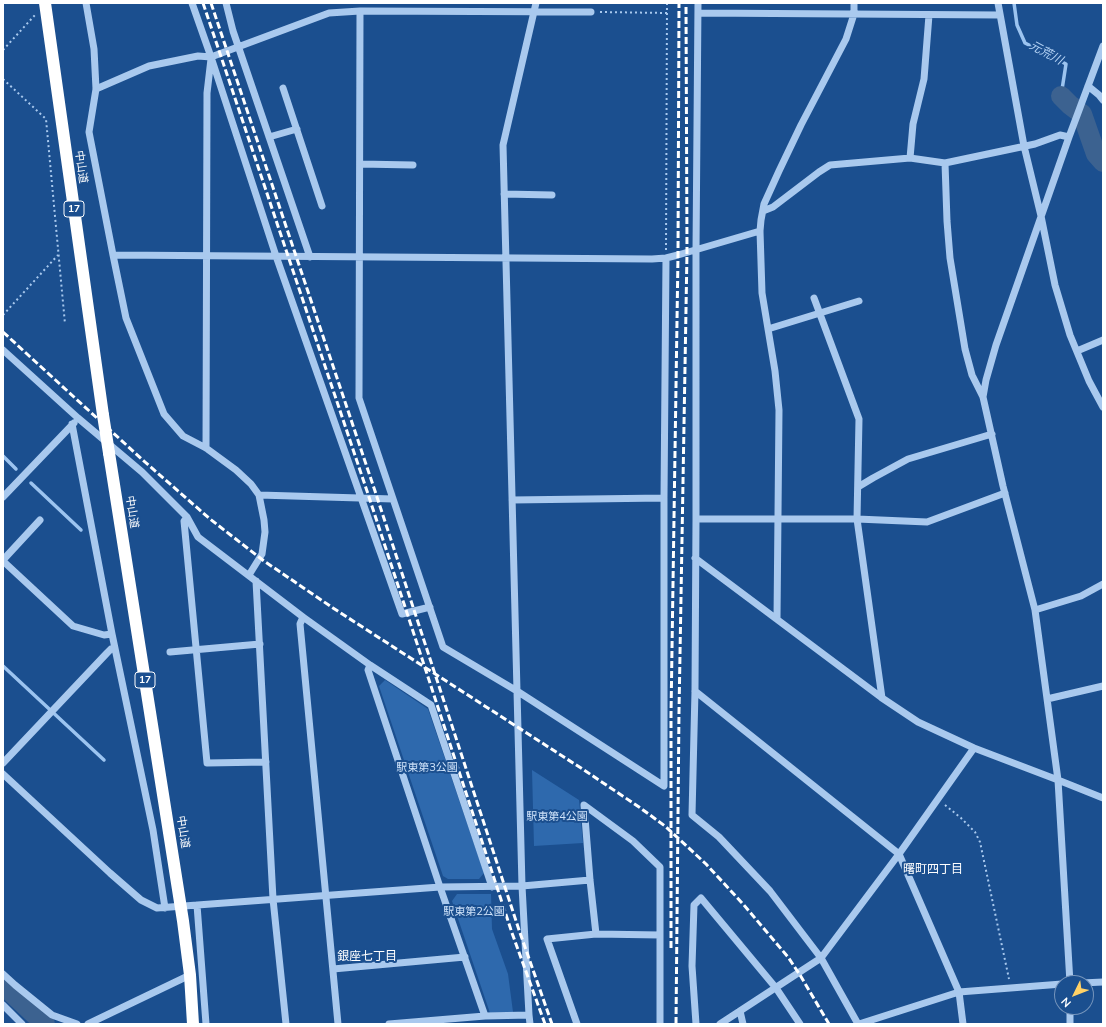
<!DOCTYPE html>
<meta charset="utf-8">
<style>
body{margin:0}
#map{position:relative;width:1106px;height:1027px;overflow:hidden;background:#1b4f8f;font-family:Mulish,sans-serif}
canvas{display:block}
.frame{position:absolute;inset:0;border:4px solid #fff;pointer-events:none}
.north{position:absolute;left:1054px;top:975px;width:40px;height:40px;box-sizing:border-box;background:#1b4f8f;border:1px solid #7695bc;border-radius:50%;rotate:227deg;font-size:11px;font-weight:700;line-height:16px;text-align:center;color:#fff}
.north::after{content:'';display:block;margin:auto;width:14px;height:18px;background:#ffd166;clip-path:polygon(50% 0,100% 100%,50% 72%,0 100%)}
</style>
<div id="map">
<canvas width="1106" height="1027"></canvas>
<div class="frame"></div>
<div class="north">N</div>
</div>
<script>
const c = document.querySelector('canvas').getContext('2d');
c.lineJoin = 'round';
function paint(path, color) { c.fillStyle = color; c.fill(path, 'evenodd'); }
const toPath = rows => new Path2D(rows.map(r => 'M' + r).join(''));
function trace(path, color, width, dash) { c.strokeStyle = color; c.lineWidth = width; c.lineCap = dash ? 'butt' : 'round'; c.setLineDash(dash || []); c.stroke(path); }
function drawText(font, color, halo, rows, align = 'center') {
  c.font = font + ' Mulish,"Noto Sans JP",sans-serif'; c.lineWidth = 4; c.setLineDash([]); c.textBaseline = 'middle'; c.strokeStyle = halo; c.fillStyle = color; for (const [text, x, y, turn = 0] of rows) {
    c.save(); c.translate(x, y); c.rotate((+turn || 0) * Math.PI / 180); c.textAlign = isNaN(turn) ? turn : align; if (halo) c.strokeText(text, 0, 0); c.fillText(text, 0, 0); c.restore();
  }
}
paint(toPath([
 [385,680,428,709,484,873,479,879,448,879,443,876,379,686],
 [532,770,579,800,583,843,534,846],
 [457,894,491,894,492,929,508,974,513,1012,490,1013,452,901]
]), '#2e69ad');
trace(toPath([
 [1014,3,1017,25,1025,43,1066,64,1061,96],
 [3,456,16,469],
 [31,483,81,530],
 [3,666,104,760]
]), '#9cc4f0', 3.5);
trace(toPath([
 [1061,96,1070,105,1082,114,1096,154,1103,162],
 [3,985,45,1024]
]), '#3c6290', 20);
trace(toPath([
 [600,12,667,13],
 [3,50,35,15],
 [3,79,46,119,65,324],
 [666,250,667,3],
 [3,315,58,255],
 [945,805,961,818,975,832,980,842,1009,979]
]), '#a9c9ee', 2, [2, 3]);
trace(toPath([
 [86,3,94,49,96,89,89,132,113,255,126,318,164,414,183,436,206,448,236,470,251,484,259,495,264,520,265,532,262,554,249,575],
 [192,3,211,57,276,256,402,614,430,607],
 [226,3,233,31,310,257],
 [698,3,696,250,696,519,695,691,692,815,719,837,770,891,821,958,858,1024],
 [998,3,1024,146,1041,216,1055,285,1070,335,1089,381,1103,407],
 [360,11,359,398,443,647,517,691,664,786,664,498,666,258],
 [698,13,1000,15],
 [1088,86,1099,95,1103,100],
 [283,88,322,206],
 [96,89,149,66,198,56,211,57,329,13,360,11,591,12],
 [269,137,297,129],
 [910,158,913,124,924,79,929,15],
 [945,163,947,221,950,258,965,349,972,375,983,397,1003,486,1035,610,1058,780,1070,983],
 [360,164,413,165],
 [504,194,552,195],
 [763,211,773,207,819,172,830,165,910,158,945,163,1035,144,1060,135,1069,137],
 [113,255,652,259,666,258,678,255,760,231],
 [814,298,859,419,857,519,882,698],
 [768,329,859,301],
 [3,350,78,418,142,472,187,517,198,537,303,617,300,624,338,1024],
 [1077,351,1103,340],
 [983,397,986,380,996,345,1069,137,1103,46],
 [72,424,112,634,153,830,165,908],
 [206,448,207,93,211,59],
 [858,487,873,478,908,459,992,434],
 [259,495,393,499],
 [3,497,74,423],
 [512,500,664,498],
 [187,517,184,521,207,763,266,762],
 [696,519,857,519,927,522,1005,493],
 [695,558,882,698,918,722,974,748,1058,780,1103,798],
 [3,560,40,520],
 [3,561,73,626,104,635,112,634],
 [256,581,273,899,286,1024],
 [1035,610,1081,596,1103,584],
 [303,617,370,665,431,705,492,887],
 [777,619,779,410,775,371,762,293,760,231,761,220,764,204,779,171,801,125,846,39,854,14,854,3],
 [170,652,260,644],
 [370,665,368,670,440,887,485,1016],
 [695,691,899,854,959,992,963,1024],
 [1047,699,1103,686],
 [3,763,107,653,111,649,115,648],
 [3,774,110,873,141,900,157,908,440,887,522,886,590,880],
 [197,905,206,1024],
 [596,934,590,880,584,805,633,841,660,867,660,1024],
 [333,969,465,957],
 [3,974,15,985,52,1015,77,1024],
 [1082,983,1103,982],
 [3,1005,22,1024],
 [1070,1007,1070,1024],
 [740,1011,743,1024],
 [88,1024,190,975],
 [389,1024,485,1016,529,1015],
 [530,1024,529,1015,522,886,503,145,536,3],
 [577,1024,547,939,596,934,660,935],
 [696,1024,692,966,694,905,701,898,776,988,800,1024],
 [720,1024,821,958,899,854,974,748],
 [859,1024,959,992,1062,984]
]), '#a9c9ee', 7);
trace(toPath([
 [45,3,103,415],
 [109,453,183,921,190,975,193,1024]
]), '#fff', 12);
trace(toPath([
 [203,3,367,491,512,933,545,1024],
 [211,3,374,488,519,930,552,1024],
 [3,332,145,462,210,519,264,561,333,608,584,770,639,807,665,826,706,864,743,904,788,957,800,975,829,1024],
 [671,948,671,715,678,255,679,3],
 [676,1024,679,712,687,252,686,3]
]), '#fff', 3, [7, 3]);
trace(toPath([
 [103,415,109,453]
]), '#fff', 12);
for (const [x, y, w] of [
 [74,209,20],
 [145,680,20]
]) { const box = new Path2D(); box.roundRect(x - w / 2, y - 8, w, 16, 3); c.fillStyle = '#1b4f8f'; c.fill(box); trace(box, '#fff', 1); }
drawText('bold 10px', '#fff', null, [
 ["17",74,209],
 ["17",145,680]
]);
drawText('11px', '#fff', '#1b4f8f', [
 ["中山道",81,167,82],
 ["中山道",132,512,81],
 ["中山道",183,832,81]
]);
drawText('11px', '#cfe3fa', '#1b4f8f', [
 ["駅東第3公園",427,768],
 ["駅東第4公園",557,817],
 ["駅東第2公園",474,912]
]);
drawText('italic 12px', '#b5d3f5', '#1b4f8f', [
 ["元荒川",1046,53,28]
]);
drawText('12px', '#fff', '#1b4f8f', [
 ["曙町四丁目",933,869],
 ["銀座七丁目",367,956]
]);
</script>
